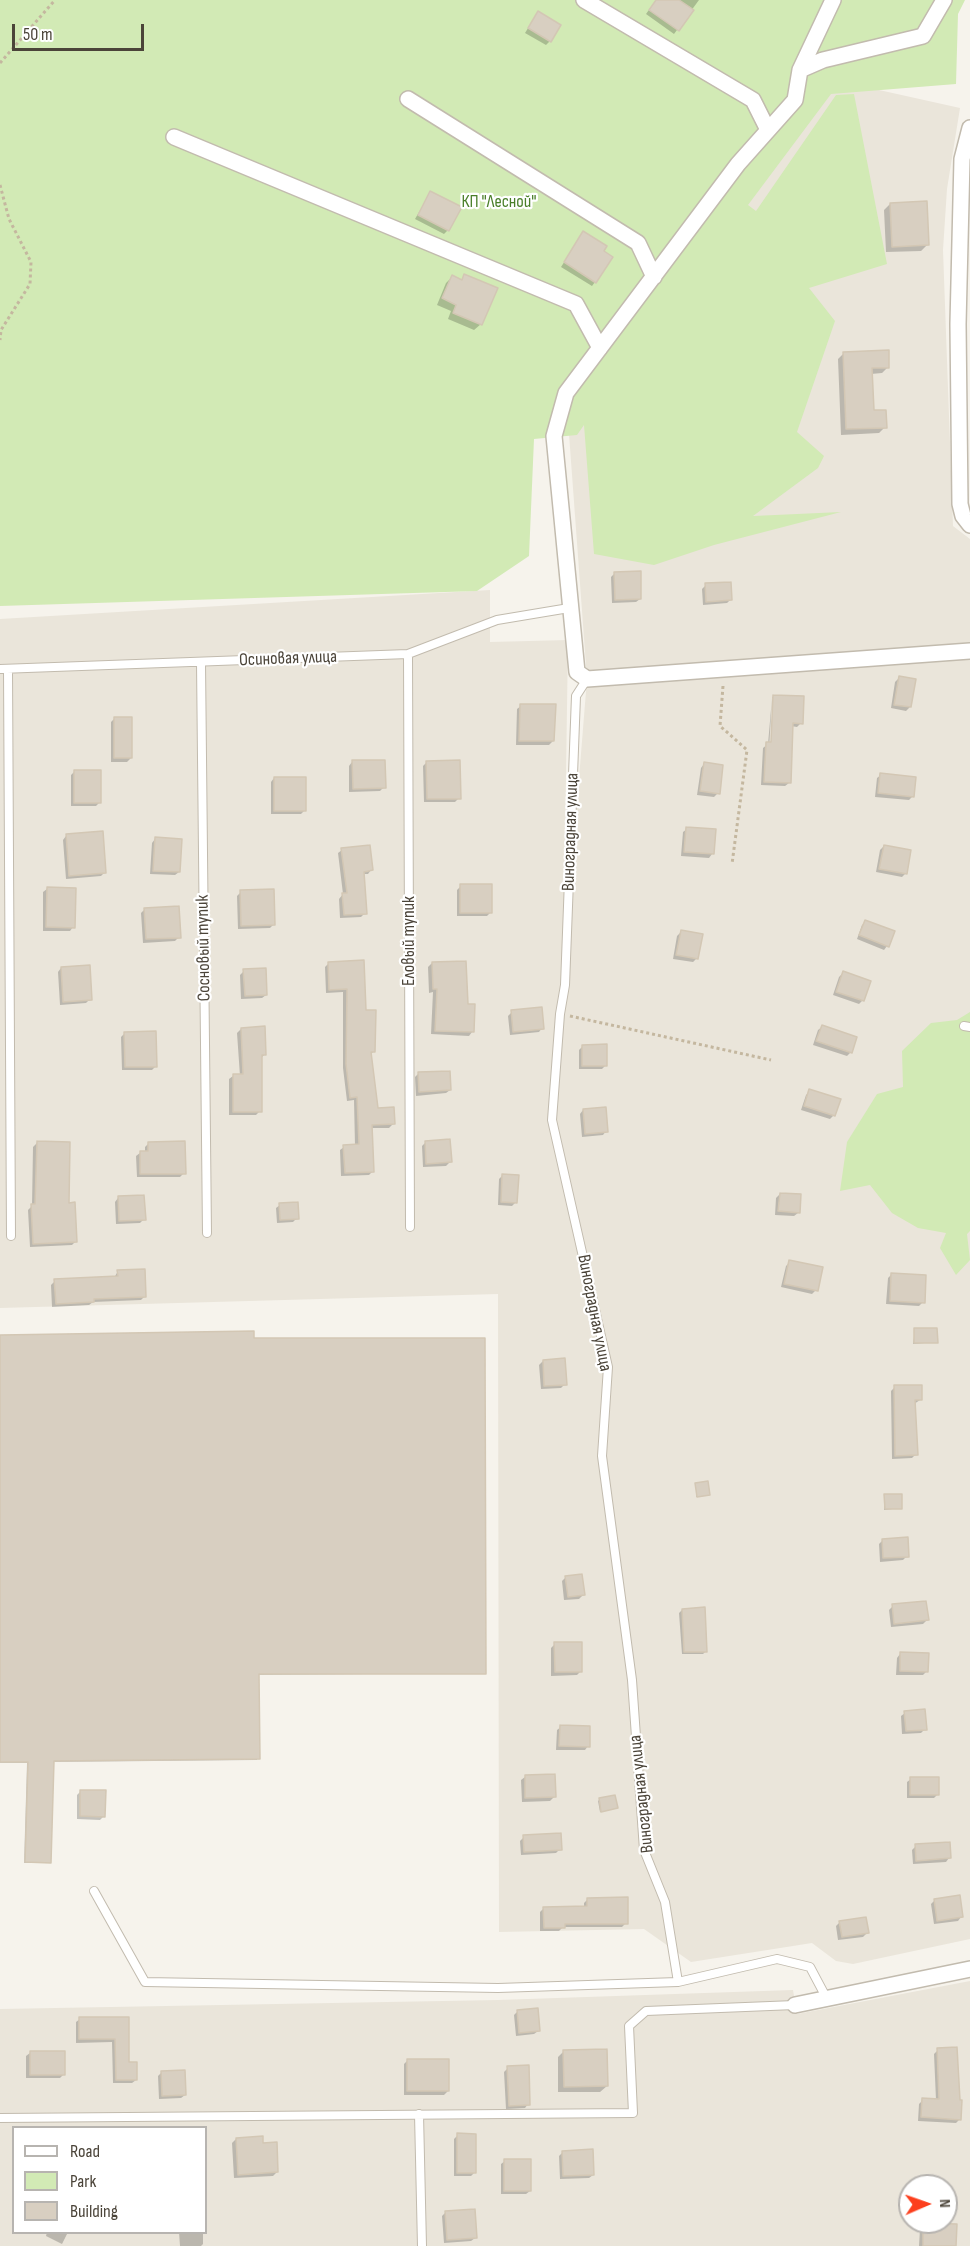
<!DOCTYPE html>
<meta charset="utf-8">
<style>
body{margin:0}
#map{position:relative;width:970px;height:2246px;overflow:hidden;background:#f6f3ec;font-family:"Sofia Sans Condensed",sans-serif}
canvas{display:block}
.legend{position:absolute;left:12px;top:2126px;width:195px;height:108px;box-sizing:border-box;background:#fff;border:2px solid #b7b4b0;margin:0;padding:8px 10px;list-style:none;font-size:18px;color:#4b4439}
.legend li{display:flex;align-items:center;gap:12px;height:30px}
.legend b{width:30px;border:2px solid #b7b4b0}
.north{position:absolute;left:898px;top:2174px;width:60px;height:60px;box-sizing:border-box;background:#fff;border:2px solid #b7b4b0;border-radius:50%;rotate:88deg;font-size:16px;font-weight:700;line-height:24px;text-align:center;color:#4b4439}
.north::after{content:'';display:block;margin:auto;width:21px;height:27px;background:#fc3f1d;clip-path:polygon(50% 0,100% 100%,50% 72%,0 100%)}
.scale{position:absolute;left:12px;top:24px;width:132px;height:27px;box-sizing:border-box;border:3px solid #4b4439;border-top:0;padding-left:8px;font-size:18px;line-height:21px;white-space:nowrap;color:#4b4439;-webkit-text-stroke:4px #fff;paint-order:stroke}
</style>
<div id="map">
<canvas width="970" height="2246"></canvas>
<ul class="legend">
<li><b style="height:8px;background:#fff"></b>Road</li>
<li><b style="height:16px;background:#d2eab5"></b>Park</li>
<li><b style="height:16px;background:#d8cfc1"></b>Building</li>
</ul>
<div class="north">N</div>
<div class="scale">50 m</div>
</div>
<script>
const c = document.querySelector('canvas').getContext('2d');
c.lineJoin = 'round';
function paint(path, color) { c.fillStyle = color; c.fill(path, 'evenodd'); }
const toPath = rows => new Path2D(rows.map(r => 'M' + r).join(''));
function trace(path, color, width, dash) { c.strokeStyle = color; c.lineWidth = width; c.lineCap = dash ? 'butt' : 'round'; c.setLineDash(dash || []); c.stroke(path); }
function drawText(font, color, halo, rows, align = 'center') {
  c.font = font + ' "Sofia Sans Condensed",sans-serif'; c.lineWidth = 4.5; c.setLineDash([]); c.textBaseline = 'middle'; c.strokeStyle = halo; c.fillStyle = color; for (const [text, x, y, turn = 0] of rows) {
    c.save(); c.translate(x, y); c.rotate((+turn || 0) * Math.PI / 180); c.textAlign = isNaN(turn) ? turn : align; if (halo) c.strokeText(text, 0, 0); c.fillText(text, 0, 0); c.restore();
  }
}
paint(toPath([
 [825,78,960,108,947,189,943,250,953,526,970,539,970,1939,853,1964,836,1961,812,1943,691,1962,644,1929,499,1932,498,1294,0,1308,0,619,490,590,490,642,568,640,563,977,587,679,566,393],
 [970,1981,970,2246,0,2246,0,2009,498,2000,793,1990,797,2014],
 [14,2128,206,2128,206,2232,14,2232],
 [910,2186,946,2186,946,2222,910,2222]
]), '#eae5da');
paint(toPath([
 [0,0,965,0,958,14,956,84,831,94,748,205,756,211,836,95,854,94,887,264,809,288,835,321,797,432,824,456,818,468,753,516,841,512,714,545,654,565,594,554,584,425,577,435,534,439,529,556,477,591,0,606],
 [970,1012,970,1231,967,1234,970,1260,956,1275,940,1248,946,1233,918,1228,892,1213,870,1185,840,1191,847,1142,877,1094,903,1087,902,1051,931,1023,957,1020]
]), '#d2eab5');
paint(toPath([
 [656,0,699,0,674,34,646,14],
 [535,17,550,41,546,45,525,33],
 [430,193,448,230,444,234,415,219],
 [890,204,927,245,921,251,886,252,884,210],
 [583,233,595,282,592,286,561,267],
 [465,276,481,324,474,330,448,319,451,311,437,305,446,283,452,277,460,281],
 [844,353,888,367,882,373,871,374,872,412,885,427,879,433,841,435,838,359],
 [615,573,640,599,636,602,612,603,611,577],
 [706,585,730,600,727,603,703,605,702,589],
 [899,678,910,707,906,711,891,708,895,682],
 [774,696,801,723,797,727,791,726,789,783,785,786,761,785,763,748,768,744,772,698,769,750,772,750,775,698,772,698],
 [521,706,553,741,549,745,516,745,517,709],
 [115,718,131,758,127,762,111,762,111,722],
 [352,762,384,787,380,791,349,792,349,766],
 [427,762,459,798,455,802,424,802,423,766],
 [704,764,718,793,714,797,697,795,701,768],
 [74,772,100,802,96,806,71,806,71,775],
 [881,775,913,796,909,800,875,797,877,778],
 [274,778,305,810,301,814,271,814,271,782],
 [687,829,712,854,709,858,681,856,683,832],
 [66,836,105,872,101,876,66,879,63,840],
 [155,839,179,872,175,875,150,874,152,843],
 [884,846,906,873,902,877,876,872,880,850],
 [342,850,371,870,368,874,362,874,365,913,361,917,340,918,339,899,343,894,338,853],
 [461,886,491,912,487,916,457,916,457,890],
 [47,889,73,927,70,931,43,931,43,892],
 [241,892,274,924,270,928,238,929,237,896],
 [145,909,179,937,175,941,143,943,141,913],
 [866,922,887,946,884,950,857,939,862,925],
 [681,932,696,959,693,962,673,959,677,936],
 [329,963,365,1011,374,1051,370,1055,377,1110,393,1124,389,1128,370,1128,373,1171,369,1175,341,1176,340,1150,344,1147,355,1146,354,1100,347,1101,343,1068,343,992,326,993,325,967],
 [432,963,466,1005,472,1032,469,1036,431,1034,433,992,429,993,428,967],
 [61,968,90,999,86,1003,60,1005,58,972],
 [244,971,266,995,262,998,241,999,240,975],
 [843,973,863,1000,859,1004,833,995,839,977],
 [512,1012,542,1028,539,1032,510,1035,508,1016],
 [822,1027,851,1052,847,1056,813,1045,818,1030],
 [241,1029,265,1054,260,1059,260,1111,256,1115,229,1115,229,1079,233,1076,240,1076,237,1033],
 [125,1033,156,1066,152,1070,122,1070,121,1037],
 [583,1046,606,1065,602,1069,579,1069,579,1050],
 [419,1073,450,1090,446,1093,416,1096,415,1077],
 [810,1091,834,1115,830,1119,801,1110,806,1095],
 [583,1110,606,1131,603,1135,582,1137,580,1114],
 [426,1142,450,1162,446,1166,423,1167,422,1146],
 [37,1143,68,1204,76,1241,72,1245,30,1247,28,1210,32,1206,33,1147],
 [149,1143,184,1173,180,1177,137,1177,136,1156,140,1153,145,1153,145,1147],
 [503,1175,516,1202,512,1206,498,1205,499,1179],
 [780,1194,798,1213,794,1216,775,1215,776,1198],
 [118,1198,144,1219,140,1223,116,1224,115,1202],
 [280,1205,297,1218,293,1222,277,1223,276,1208],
 [790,1262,816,1290,812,1294,781,1287,786,1266],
 [118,1271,145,1296,141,1300,93,1302,89,1305,52,1307,51,1285,55,1281,114,1278],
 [892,1274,923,1302,919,1306,886,1304,888,1278],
 [915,1330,936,1342,913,1344],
 [0,1336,253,1340,485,1673,257,1675,257,1760,52,1762,49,1863,24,1863,27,1763,0,1763],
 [543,1361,565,1384,561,1388,541,1389,539,1365],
 [895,1387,920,1400,914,1404,916,1454,912,1458,892,1459,891,1391],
 [696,1484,709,1494,696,1497],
 [885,1496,901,1508,884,1510],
 [883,1540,907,1556,903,1560,880,1562,879,1544],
 [566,1577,583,1595,579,1599,564,1600,562,1581],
 [893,1606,927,1620,923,1624,891,1627,889,1610],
 [682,1610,706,1651,703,1654,682,1654,679,1613],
 [555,1644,581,1671,577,1675,551,1676,551,1648],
 [900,1654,927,1671,923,1675,896,1675,897,1658],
 [905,1713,925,1729,921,1733,902,1734,901,1716],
 [561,1727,588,1746,585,1750,556,1750,557,1730],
 [525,1777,554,1797,550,1801,522,1802,521,1780],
 [911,1779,938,1794,934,1798,907,1798,907,1782],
 [81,1791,104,1816,100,1820,77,1819,77,1795],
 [599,1800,616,1808,600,1812,598,1801],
 [524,1837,560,1849,556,1853,521,1855,520,1841],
 [916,1846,949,1858,946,1862,913,1864,912,1850],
 [588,1899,626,1923,622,1927,563,1927,559,1931,540,1931,540,1912,544,1908,584,1908,584,1903],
 [935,1900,961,1917,958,1921,934,1924,931,1904],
 [840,1922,867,1933,863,1937,838,1940,836,1926],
 [518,2011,538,2031,534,2034,516,2036,514,2015],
 [127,2018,128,2064,136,2080,132,2083,113,2083,112,2042,76,2043,76,2022,80,2019],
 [938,2050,960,2119,956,2123,918,2121,919,2104,923,2100,936,2100,934,2054],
 [564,2051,607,2086,600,2092,558,2092,558,2057],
 [30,2053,64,2074,60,2078,26,2078,26,2056],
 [408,2060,448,2091,444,2095,404,2095,404,2064],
 [508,2068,528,2104,525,2108,506,2109,504,2072],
 [162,2072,185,2095,181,2098,159,2099,158,2076],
 [458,2135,474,2173,471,2176,454,2176,454,2139],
 [236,2139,262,2144,277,2172,273,2176,234,2178,232,2143],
 [563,2152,593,2175,589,2178,560,2179,559,2156],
 [505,2161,530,2191,526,2194,501,2194,501,2164],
 [206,2163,207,2187,206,2189],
 [446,2212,475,2238,471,2241,444,2243,442,2216],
 [924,2225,955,2246,919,2246,920,2229],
 [47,2232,68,2232,62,2244,46,2236],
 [179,2232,203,2232,203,2244,201,2246,180,2246]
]), '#0003');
const building = toPath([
 [656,0,679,0,694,10,679,31,649,10,656,0],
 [538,11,561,25,551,42,528,28,538,11],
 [430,191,462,207,449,231,418,215,430,191],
 [927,201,929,245,892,247,890,203,927,201],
 [583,231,607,246,604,251,613,257,596,283,564,262,583,231],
 [464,274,498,288,482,325,453,313,456,305,442,298,452,275,462,280,464,274],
 [889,350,889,368,872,368,874,410,886,410,887,428,846,429,843,352,889,350],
 [641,571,641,599,615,600,614,572,641,571],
 [731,582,732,600,706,602,705,583,731,582],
 [899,676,916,679,911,707,894,705,899,676],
 [773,695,804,696,803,724,793,723,791,783,764,782,766,742,771,742,773,695],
 [520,704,556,704,554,741,519,741,520,704],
 [114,717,132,717,132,758,114,758,114,717],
 [352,760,385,760,386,788,353,789,352,760],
 [460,760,461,799,427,799,426,761,460,760],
 [704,762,723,765,720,794,700,791,704,762],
 [74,770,101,770,101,803,74,803,74,770],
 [880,773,916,777,914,797,878,793,880,773],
 [274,777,306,777,306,811,274,811,274,777],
 [686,827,716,829,714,854,684,852,686,827],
 [103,831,106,873,69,876,66,834,103,831],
 [155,837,182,839,180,872,153,871,155,837],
 [370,845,373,870,364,872,367,914,344,915,342,893,347,893,341,848,370,845],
 [884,845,911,850,907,874,879,869,884,845],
 [460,884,492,884,492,913,460,913,460,884],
 [47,887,76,888,75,928,46,927,47,887],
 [274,889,275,925,241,926,240,890,274,889],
 [179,906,181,938,146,939,144,908,179,906],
 [865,920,895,931,889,947,859,935,865,920],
 [681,930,703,934,698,959,676,955,681,930],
 [364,960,366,1010,376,1010,375,1052,371,1052,378,1108,394,1107,395,1124,372,1125,374,1172,345,1173,343,1145,359,1144,357,1097,350,1098,346,1064,347,989,329,990,328,962,364,960],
 [466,961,468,1004,475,1004,474,1032,435,1031,437,989,433,989,432,962,466,961],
 [90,965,92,1000,63,1002,61,967,90,965],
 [266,968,267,995,245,996,243,969,266,968],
 [843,971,871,981,864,1001,836,992,843,971],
 [542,1007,544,1029,513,1032,511,1010,542,1007],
 [822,1025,857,1037,852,1053,816,1041,822,1025],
 [265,1026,266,1055,262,1055,262,1112,233,1112,233,1074,243,1074,241,1028,265,1026],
 [156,1031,157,1067,125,1067,124,1032,156,1031],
 [607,1044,607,1066,582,1066,582,1045,607,1044],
 [450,1071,451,1090,419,1092,418,1072,450,1071],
 [809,1089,841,1099,835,1116,804,1106,809,1089],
 [606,1107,608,1132,585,1134,583,1109,606,1107],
 [450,1139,452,1162,426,1164,425,1141,450,1139],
 [37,1141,70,1142,69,1203,75,1202,77,1242,33,1244,31,1204,35,1204,37,1141],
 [185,1141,186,1174,140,1174,140,1151,148,1151,148,1142,185,1141],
 [502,1174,519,1175,517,1203,501,1202,502,1174],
 [780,1193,801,1194,800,1213,778,1211,780,1193],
 [144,1195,146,1220,119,1221,118,1196,144,1195],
 [298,1202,299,1219,280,1220,279,1203,298,1202],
 [789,1260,823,1267,818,1291,784,1284,789,1260],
 [145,1269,146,1297,94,1299,94,1302,56,1304,54,1279,118,1276,117,1270,145,1269],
 [891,1273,926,1275,925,1303,890,1301,891,1273],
 [914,1328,937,1328,938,1343,914,1343,914,1328],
 [254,1331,254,1338,485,1338,486,1674,259,1674,260,1759,54,1761,51,1863,25,1862,28,1762,0,1762,0,1335,254,1331],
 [565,1358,567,1385,544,1386,543,1360,565,1358],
 [894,1385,922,1385,922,1400,915,1400,918,1455,895,1456,894,1385],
 [708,1481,710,1495,697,1497,695,1483,708,1481],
 [884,1494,902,1494,902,1509,885,1509,884,1494],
 [908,1537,909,1557,883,1558,882,1539,908,1537],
 [582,1574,585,1595,568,1597,565,1576,582,1574],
 [926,1601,929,1620,894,1624,892,1604,926,1601],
 [705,1607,707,1652,684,1652,682,1609,705,1607],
 [554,1642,582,1642,582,1672,555,1672,554,1642],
 [900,1652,929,1653,928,1672,900,1671,900,1652],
 [925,1709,927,1730,906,1731,904,1711,925,1709],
 [560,1725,590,1726,590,1747,559,1746,560,1725],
 [555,1774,556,1797,525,1798,525,1775,555,1774],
 [910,1777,939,1777,939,1795,910,1795,910,1777],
 [80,1790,106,1790,105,1817,80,1816,80,1790],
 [615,1795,618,1808,601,1812,599,1798,615,1795],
 [561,1833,562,1850,524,1852,523,1835,561,1833],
 [950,1842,951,1858,916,1861,915,1844,950,1842],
 [960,1895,963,1917,937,1921,934,1899,960,1895],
 [628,1897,628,1924,565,1924,565,1928,544,1928,543,1907,587,1906,587,1898,628,1897],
 [866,1917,869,1933,842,1937,839,1921,866,1917],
 [538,2008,540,2031,519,2033,517,2010,538,2008],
 [79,2017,129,2017,129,2062,137,2062,137,2080,116,2080,115,2039,79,2039,79,2017],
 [957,2047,960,2100,962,2100,961,2120,921,2117,922,2098,939,2099,937,2048,957,2047],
 [607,2049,608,2086,564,2087,563,2050,607,2049],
 [30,2051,65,2051,65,2075,30,2075,30,2051],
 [407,2059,449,2059,449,2091,407,2091,407,2059],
 [529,2065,530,2105,509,2106,507,2066,529,2065],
 [185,2070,186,2095,162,2096,161,2071,185,2070],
 [457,2133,476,2134,476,2173,457,2173,457,2133],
 [263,2136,263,2143,277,2142,278,2172,238,2175,236,2138,263,2136],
 [593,2149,594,2175,563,2176,562,2151,593,2149],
 [504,2159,531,2159,531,2191,504,2191,504,2159],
 [475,2209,477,2238,447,2240,445,2211,475,2209],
 [923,2223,957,2224,956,2246,923,2246,923,2223]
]);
paint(building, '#d8cfc1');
trace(building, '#d3c7b4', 1.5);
const lane = toPath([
 [408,654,410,1227],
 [201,663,207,1233],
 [0,669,408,654,497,620,569,608],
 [8,669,11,1236],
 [587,679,576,696,565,985,560,1014,552,1120,608,1367,602,1456,632,1680,644,1850,665,1902,678,1982],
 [964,1026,970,1027],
 [94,1891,145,1982,498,1988,678,1982,777,1959,810,1967,827,1999],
 [419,2114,422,2246],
 [0,2118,633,2113,629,2026,646,2011,795,2005]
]);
const street = toPath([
 [584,0,753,100,768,130],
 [944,0,923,36,823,60,800,70,795,100,738,164,566,393,554,436,577,672,587,679,970,651],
 [800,70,833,0],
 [408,99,638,243,654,277],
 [970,128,962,159,958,324,960,504,963,516,970,525],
 [174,137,576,304,600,348],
 [795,2005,970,1969]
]);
trace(lane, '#c2bbae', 10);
trace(street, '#c2bbae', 18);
trace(toPath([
 [0,63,55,0],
 [0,185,9,219,31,262,30,284,1,330,0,340],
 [723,686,720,726,747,750,732,864],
 [570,1016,771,1060]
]), '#c4b79f', 3, [3, 3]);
trace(lane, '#fff', 8);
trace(street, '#fff', 15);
drawText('18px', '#4a7f2a', '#fff', [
 ["КП \"Лесной\"",499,202]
]);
drawText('18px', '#4b4439', '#fff', [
 ["Осиновая улица",288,659,-2],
 ["Виноградная улица",571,832,-88],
 ["Еловый тупик",409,941,-90],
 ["Сосновый тупик",204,948,-91],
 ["Виноградная улица",594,1313,79],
 ["Виноградная улица",642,1794,-96]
]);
</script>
